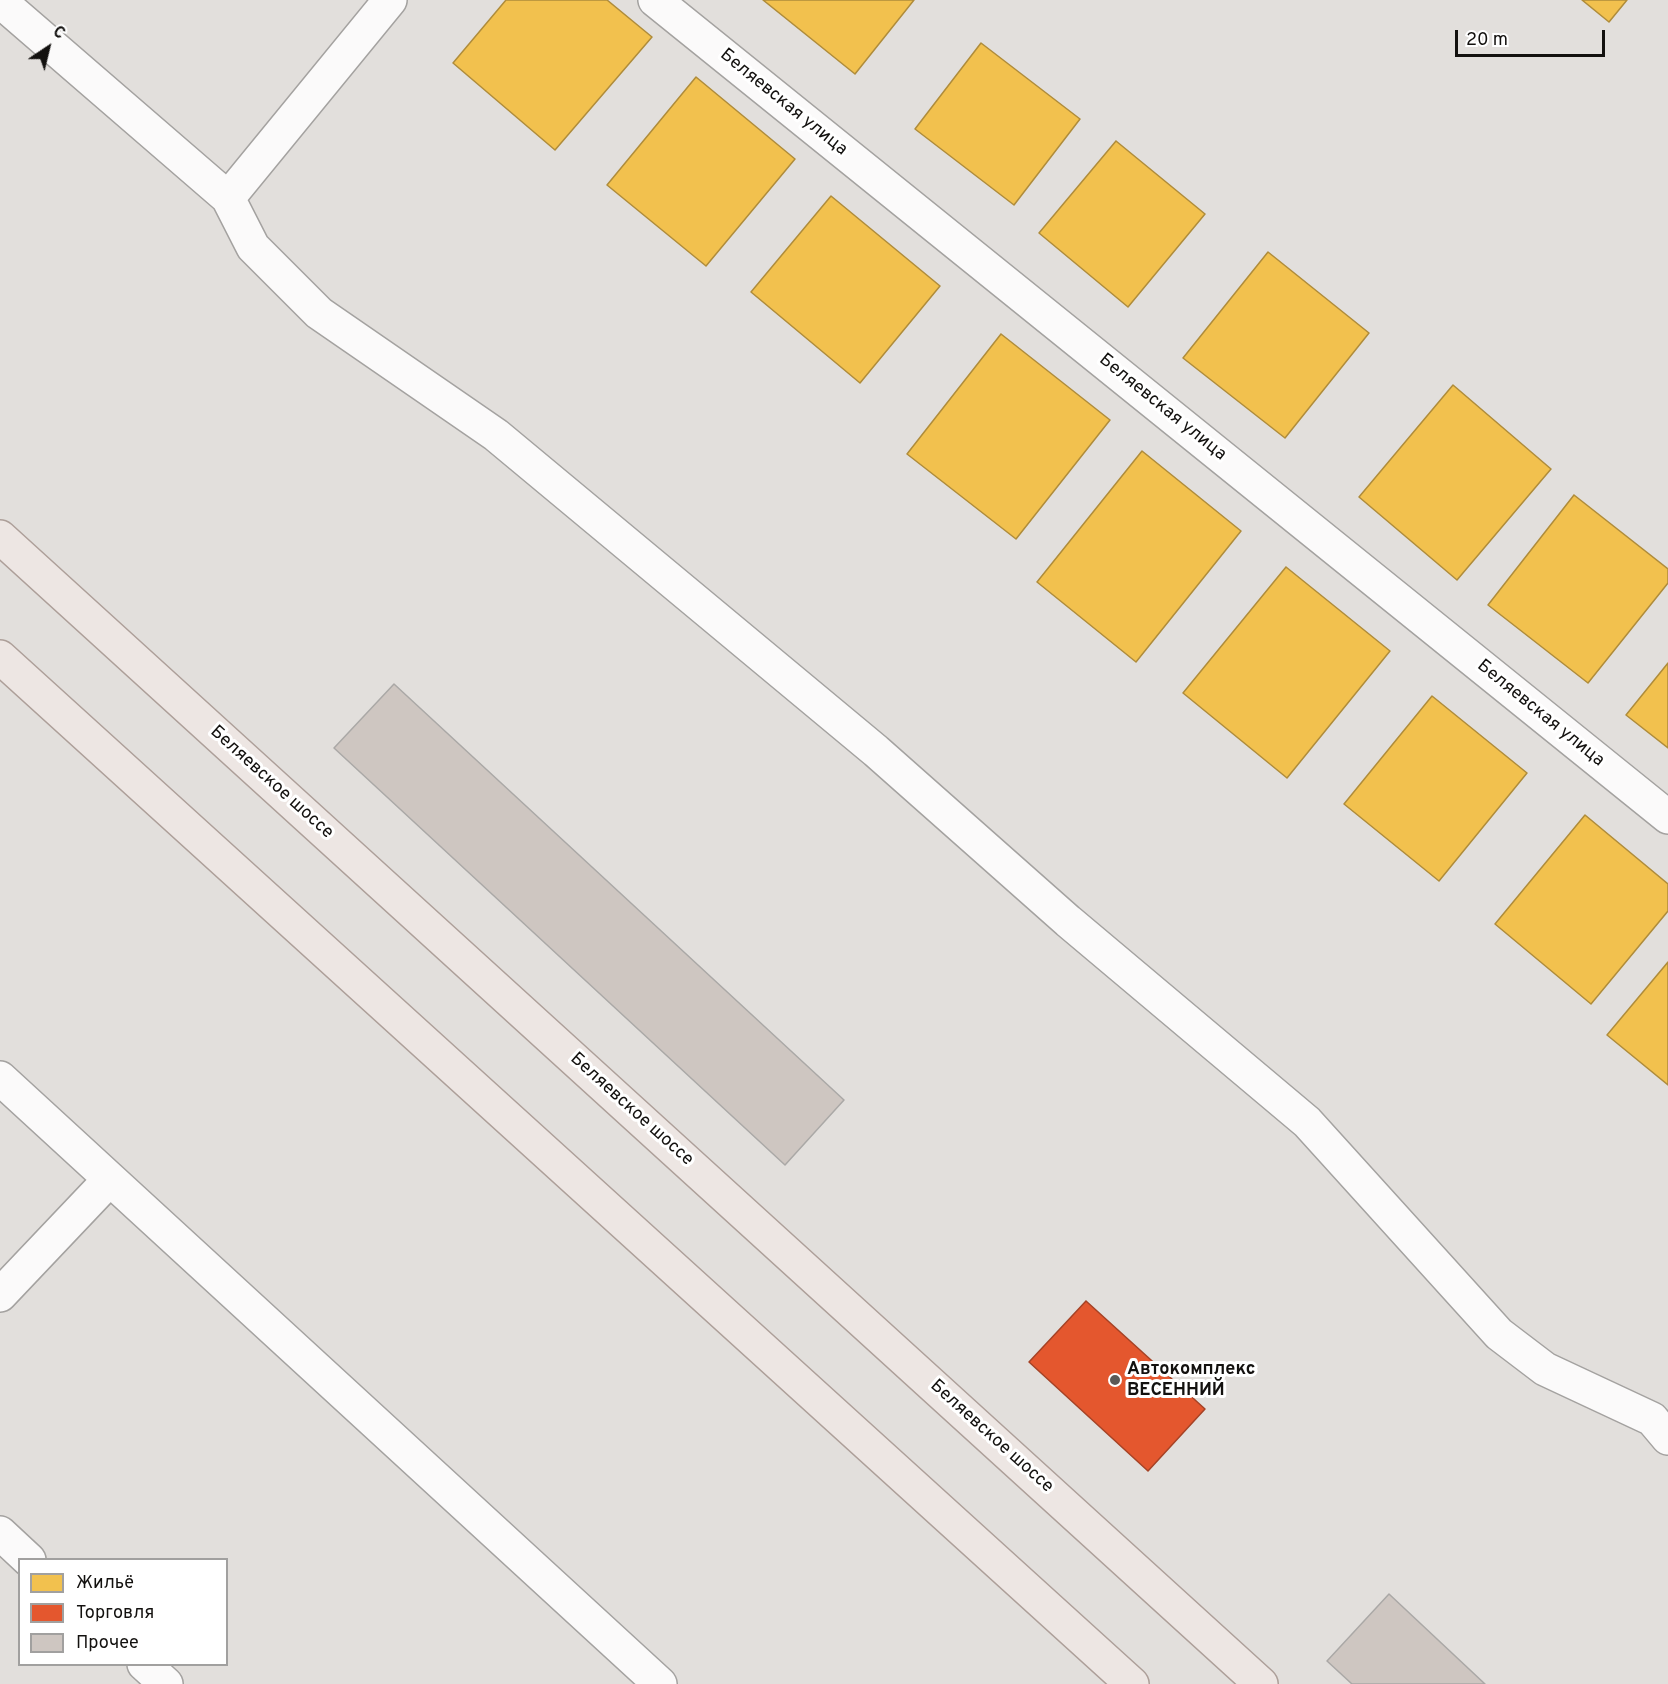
<!DOCTYPE html>
<meta charset="utf-8">
<style>
body{margin:0}
#map{position:relative;width:1668px;height:1684px;overflow:hidden;background:#e2dfdc;font-family:Overpass,sans-serif}
canvas{display:block}
.legend{position:absolute;left:18px;top:1558px;width:210px;height:108px;box-sizing:border-box;background:#fff;border:2px solid #a1a09f;margin:0;padding:8px 10px;list-style:none;font-size:18px;color:#13110f}
.legend li{display:flex;align-items:center;gap:12px;height:30px}
.legend b{width:30px;border:2px solid #a1a09f}
.north{position:absolute;left:18px;top:18px;width:60px;height:60px;-webkit-text-stroke:4px #fff;paint-order:stroke;rotate:35deg;font-size:16px;font-weight:700;line-height:24px;text-align:center;color:#13110f}
.north::after{content:'';display:block;margin:auto;width:21px;height:27px;background:#13110f;clip-path:polygon(50% 0,100% 100%,50% 72%,0 100%)}
.scale{position:absolute;left:1455px;top:30px;width:150px;height:27px;box-sizing:border-box;border:3px solid #13110f;border-top:0;padding-left:8px;font-size:18px;line-height:21px;white-space:nowrap;color:#13110f;-webkit-text-stroke:4px #fff;paint-order:stroke}
</style>
<div id="map">
<canvas width="1668" height="1684"></canvas>
<ul class="legend">
<li><b style="height:16px;background:#f2c14e"></b>Жильё</li>
<li><b style="height:16px;background:#e4572e"></b>Торговля</li>
<li><b style="height:16px;background:#cec6c1"></b>Прочее</li>
</ul>
<div class="north">С</div>
<div class="scale">20 m</div>
</div>
<script>
const c = document.querySelector('canvas').getContext('2d');
c.lineJoin = 'round';
function paint(path, color) { c.fillStyle = color; c.fill(path, 'evenodd'); }
const toPath = rows => new Path2D(rows.map(r => 'M' + r).join(''));
function trace(path, color, width, dash) { c.strokeStyle = color; c.lineWidth = width; c.lineCap = dash ? 'butt' : 'round'; c.setLineDash(dash || []); c.stroke(path); }
function drawText(font, color, halo, rows, align = 'center') {
  c.font = font + ' Overpass,sans-serif'; c.lineWidth = 6; c.setLineDash([]); c.textBaseline = 'middle'; c.strokeStyle = halo; c.fillStyle = color; for (const [text, x, y, turn = 0] of rows) {
    c.save(); c.translate(x, y); c.rotate((+turn || 0) * Math.PI / 180); c.textAlign = isNaN(turn) ? turn : align; if (halo) c.strokeText(text, 0, 0); c.fillText(text, 0, 0); c.restore();
  }
}
const homes = toPath([
 [506,0,607,0,652,37,555,150,453,63,506,0],
 [763,0,914,0,855,74,763,0],
 [1582,0,1627,0,1609,22,1582,0],
 [981,43,1080,119,1014,205,915,129,981,43],
 [696,77,795,159,706,266,607,185,696,77],
 [1116,141,1205,214,1128,307,1039,233,1116,141],
 [831,196,940,286,860,383,751,292,831,196],
 [1268,252,1369,333,1285,438,1183,358,1268,252],
 [1001,334,1110,420,1016,539,907,454,1001,334],
 [1453,385,1551,469,1457,580,1359,497,1453,385],
 [1142,451,1241,531,1136,662,1037,582,1142,451],
 [1574,495,1668,569,1668,583,1588,683,1488,605,1574,495],
 [1286,567,1390,651,1287,778,1183,693,1286,567],
 [1668,663,1668,748,1626,715,1668,663],
 [1432,696,1527,773,1439,881,1344,804,1432,696],
 [1585,815,1668,884,1668,911,1591,1004,1495,924,1585,815],
 [1668,962,1668,1085,1607,1035,1668,962]
]);
paint(homes, '#f2c14e');
trace(homes, '#af8c3b', 1.5);
const shops = toPath([
 [1086,1301,1205,1409,1148,1471,1029,1362,1086,1301]
]);
paint(shops, '#e4572e');
trace(shops, '#a54225', 1.5);
const building = toPath([
 [394,684,844,1100,785,1165,334,748,394,684],
 [1389,1594,1485,1684,1352,1684,1327,1661,1389,1594]
]);
paint(building, '#cec6c1');
trace(building, '#aaa8a6', 1.5);
const street = toPath([
 [655,0,1668,817],
 [0,1,228,198,253,247,319,313,496,435,876,751,1068,921,1307,1122,1499,1334,1545,1369,1652,1419,1668,1438],
 [228,198,390,0],
 [0,1078,660,1684],
 [0,1295,110,1179],
 [0,1533,29,1560],
 [144,1664,166,1684]
]);
const primary = toPath([
 [0,537,1261,1684],
 [0,657,1132,1684]
]);
trace(street, '#a4a2a0', 36);
trace(primary, '#ad9f99', 36);
trace(street, '#fbfafa', 33);
trace(primary, '#ede6e3', 33);
for (const [x, y, r, color] of [
 [1115,1380,6,"#5b5957"]
]) { const dot = new Path2D(); dot.arc(x, y, r, 0, 2 * Math.PI); c.fillStyle = color; c.fill(dot); trace(dot, '#fff', 2); }
drawText('18px', '#13110f', '#fff', [
 ["Беляевская улица",783,103,39],
 ["Беляевская улица",1162,408,39],
 ["Беляевская улица",1540,714,39],
 ["Беляевское шоссе",271,783,42],
 ["Беляевское шоссе",631,1110,42],
 ["Беляевское шоссе",991,1437,42]
]);
drawText('bold 18px', '#13110f', '#fff', [
 ["Автокомплекс",1127,1370],
 ["ВЕСЕННИЙ",1127,1391]
], 'left');
</script>
